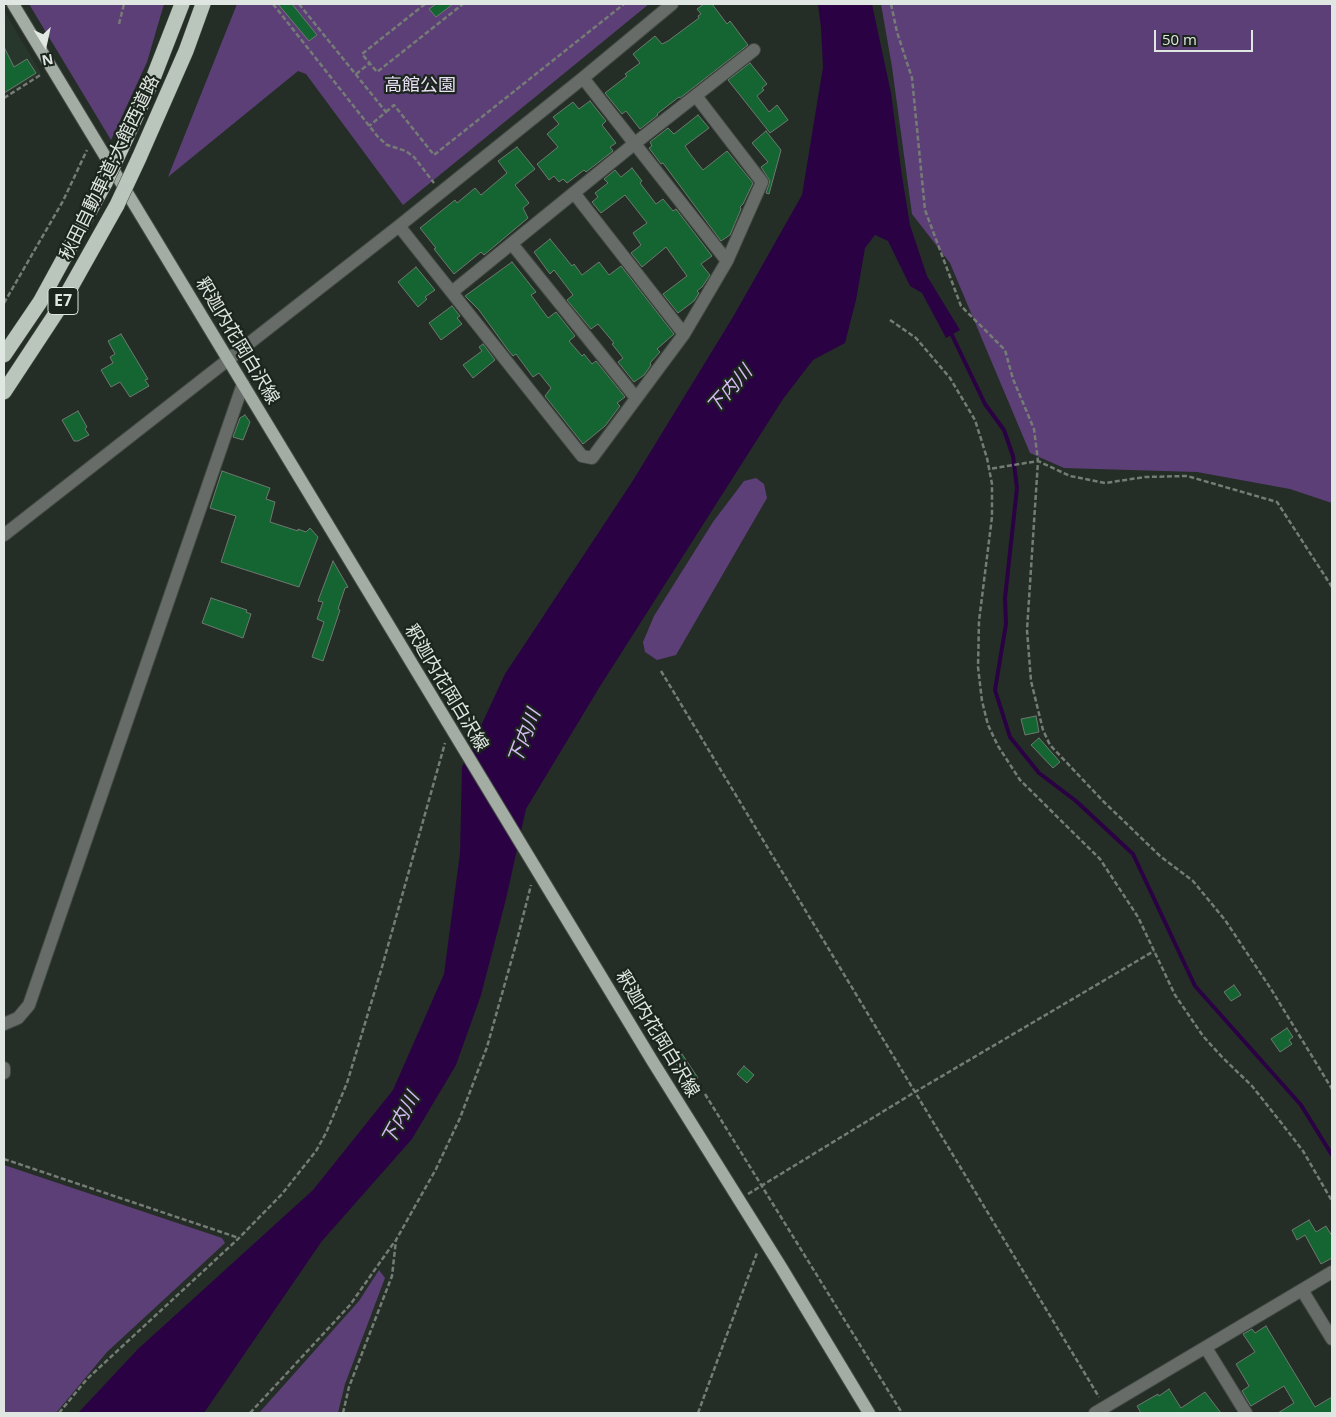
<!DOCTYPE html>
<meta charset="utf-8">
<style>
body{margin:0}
#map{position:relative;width:1336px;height:1417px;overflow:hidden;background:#252e26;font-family:"Open Sans",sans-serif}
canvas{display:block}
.frame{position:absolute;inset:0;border:5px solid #e0e6e1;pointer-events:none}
.north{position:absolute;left:20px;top:20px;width:50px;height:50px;-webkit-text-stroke:4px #1b241d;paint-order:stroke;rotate:170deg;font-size:14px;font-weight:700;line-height:20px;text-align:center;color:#e0e6e1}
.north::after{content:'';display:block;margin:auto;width:18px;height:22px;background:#e0e6e1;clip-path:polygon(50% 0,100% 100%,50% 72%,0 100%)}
.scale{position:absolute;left:1154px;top:30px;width:99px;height:22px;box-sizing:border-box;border:2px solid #e0e6e1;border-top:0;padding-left:6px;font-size:15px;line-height:18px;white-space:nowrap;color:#e0e6e1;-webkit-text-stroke:4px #1b241d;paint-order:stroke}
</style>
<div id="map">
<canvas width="1336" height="1417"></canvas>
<div class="frame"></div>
<div class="north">N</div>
<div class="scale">50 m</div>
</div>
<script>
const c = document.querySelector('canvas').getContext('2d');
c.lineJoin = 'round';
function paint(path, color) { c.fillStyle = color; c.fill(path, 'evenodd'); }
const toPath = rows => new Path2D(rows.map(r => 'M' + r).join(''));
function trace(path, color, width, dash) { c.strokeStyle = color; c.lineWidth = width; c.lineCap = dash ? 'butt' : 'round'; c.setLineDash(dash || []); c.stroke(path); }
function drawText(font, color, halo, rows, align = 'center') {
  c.font = font + ' "Open Sans","Noto Sans JP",sans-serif'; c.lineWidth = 4.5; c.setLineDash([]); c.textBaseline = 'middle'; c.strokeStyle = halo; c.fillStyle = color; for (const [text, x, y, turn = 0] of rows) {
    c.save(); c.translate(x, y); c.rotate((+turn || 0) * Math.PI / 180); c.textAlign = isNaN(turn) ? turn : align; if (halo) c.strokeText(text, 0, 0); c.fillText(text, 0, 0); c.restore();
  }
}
paint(toPath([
 [4,11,41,73,4,95]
]), '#28372b');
paint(toPath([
 [29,4,164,4,147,62,111,140],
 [237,4,649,4,403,205,306,74,298,71,168,177],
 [881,4,1332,4,1332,503,1290,489,1197,472,1064,468,1030,453,950,263,912,214,892,67],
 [756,478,764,484,767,498,676,655,657,660,645,652,643,642,654,616,713,522,744,481],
 [4,1165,222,1238,225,1243,107,1352,56,1413,4,1413],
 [379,1270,385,1278,345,1384,338,1413,259,1413,359,1301]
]), '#5d3f78');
paint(toPath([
 [818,4,872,4,891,93,902,176,910,225,927,276,960,330,946,338,922,293,910,286,888,241,875,235,865,248,856,300,845,343,813,360,783,399,599,688,526,809,506,899,481,995,456,1065,412,1139,322,1241,204,1413,78,1413,138,1349,313,1190,393,1090,444,974,460,853,462,767,505,674,632,482,733,317,802,195,823,67,821,28]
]), '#2a0243');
trace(toPath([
 [950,331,985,404,1004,430,1013,456,1017,488,1005,598,1006,624,995,690,1010,737,1039,773,1076,801,1133,854,1195,986,1301,1105,1332,1155]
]), '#2a0243', 4);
const building = toPath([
 [278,4,292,4,317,35,309,41,278,4],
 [436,4,453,4,436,17,429,9,436,4],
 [704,4,712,4,727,24,730,21,748,45,680,98,679,97,657,114,658,115,640,129,626,111,622,114,605,93,627,76,625,74,640,63,633,54,655,36,662,44,668,41,699,18,698,16,701,14,697,9,704,4],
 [4,47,14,67,27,59,36,73,4,93,4,47],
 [750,63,767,84,762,88,764,90,757,96,769,112,777,105,788,120,770,133,728,80,750,63],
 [590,101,606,121,602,125,616,143,610,147,613,151,586,172,584,170,567,183,563,179,559,182,554,176,549,180,537,164,558,147,547,134,559,124,553,117,573,102,579,109,590,101],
 [698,115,709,128,685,146,691,155,703,170,727,151,753,183,743,204,740,207,741,209,730,235,721,241,663,163,661,164,649,148,652,146,650,142,668,128,674,134,698,115],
 [766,131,781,150,769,194,766,193,770,181,761,167,768,162,752,143,766,131],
 [517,147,535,169,515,185,529,203,523,208,528,218,484,255,481,252,454,274,434,249,436,248,420,228,455,200,457,203,475,188,481,195,507,173,498,161,517,147],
 [632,168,642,181,640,183,656,204,663,199,673,211,676,209,712,256,701,264,710,275,702,287,697,291,699,293,694,301,678,313,663,294,687,276,666,247,642,267,631,253,641,245,633,233,647,223,625,195,601,213,592,202,598,197,595,193,608,183,604,179,615,170,621,177,632,168],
 [550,239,572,266,574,264,582,275,599,262,609,275,621,266,674,334,657,349,660,352,650,363,651,365,644,375,634,382,618,362,623,358,612,344,614,343,598,324,591,329,567,300,573,295,554,270,550,274,534,252,550,239],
 [512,262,536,292,531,295,548,318,556,312,575,336,569,341,582,356,584,354,592,364,596,361,625,397,617,403,620,406,605,426,583,444,545,396,551,388,539,373,533,377,516,354,513,356,508,350,479,310,465,296,512,262],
 [416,267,435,290,425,297,427,299,418,307,398,282,416,267],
 [452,306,460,316,457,318,462,324,441,340,429,323,452,306],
 [121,334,148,379,145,380,149,386,130,397,120,382,111,387,101,370,113,363,110,357,115,354,108,341,121,334],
 [483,344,495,360,473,378,463,365,482,351,479,347,483,344],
 [78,411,87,427,85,429,89,435,78,441,74,441,62,420,78,411],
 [245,415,250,422,243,440,233,437,240,418,245,415],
 [222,471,270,488,266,499,275,502,270,522,298,531,298,529,306,532,310,528,318,537,299,587,221,562,236,516,210,508,222,471],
 [333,561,348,587,345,588,338,609,340,610,323,661,312,657,324,622,317,619,323,602,318,601,333,561],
 [211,598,247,610,246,612,251,614,243,638,202,623,211,598],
 [1036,716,1039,732,1025,735,1021,719,1036,716],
 [1039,738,1060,762,1053,768,1031,745,1039,738],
 [1234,985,1241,995,1231,1001,1224,992,1234,985],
 [1287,1028,1293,1037,1289,1040,1292,1044,1280,1052,1271,1039,1287,1028],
 [682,1054,698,1078,690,1084,673,1059,682,1054],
 [744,1066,754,1075,747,1083,737,1074,744,1066],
 [1309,1220,1316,1232,1326,1226,1332,1236,1332,1258,1321,1264,1305,1235,1297,1240,1292,1230,1309,1220],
 [1266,1326,1315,1407,1332,1397,1332,1413,1278,1413,1294,1403,1284,1386,1251,1406,1242,1391,1249,1386,1236,1364,1255,1352,1243,1334,1252,1329,1255,1333,1266,1326],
 [1169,1389,1181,1408,1205,1392,1221,1413,1141,1413,1137,1406,1158,1394,1159,1396,1169,1389]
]);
paint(building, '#146531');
trace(building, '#6e7970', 1);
const minor = toPath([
 [583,78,727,261],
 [574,193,684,334],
 [399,226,582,456,592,458,684,334,727,261,762,182,696,96],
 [512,244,636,398],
 [452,292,634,144,754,50],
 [4,535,399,226,583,78,672,4],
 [4,1024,18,1018,29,1005,243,384],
 [4,1068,4,1073],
 [1302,1290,1332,1339],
 [1206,1348,1246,1413],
 [1095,1413,1332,1272]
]);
const major = toPath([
 [13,4,653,1062,781,1267,869,1413]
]);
const highway = toPath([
 [128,134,152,81,182,4],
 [139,158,186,51,203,4],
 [4,355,40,302,105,183],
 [4,392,58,310,117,205]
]);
trace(minor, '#434b44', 14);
trace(major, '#434b44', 14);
trace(highway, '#434b44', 16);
trace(toPath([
 [273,4,378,137,387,145,406,151,414,157,434,183],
 [299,4,386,112,369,126],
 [425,4,362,54,377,72,463,4],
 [891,4,897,32,912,78,925,210,961,306,1005,350,1013,379,1034,429,1038,461,989,469],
 [119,24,124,4],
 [356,74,370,63],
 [4,98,42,74],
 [386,112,394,105,434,155,624,4],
 [4,303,63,201,87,150],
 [890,320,916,338,950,378,975,420,987,458,992,484,992,517,979,621,978,667,982,701,988,725,998,746,1020,780,1100,859,1138,917,1175,995,1203,1036,1222,1057,1252,1086,1283,1125,1303,1151,1332,1201],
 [1332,587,1277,502,1187,476,1145,477,1105,483,1070,476,1038,461,1027,630,1031,681,1043,730,1050,745,1103,801,1160,856,1193,881,1225,920,1271,989,1332,1089],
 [661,671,1099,1397],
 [705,1094,902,1413],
 [4,1159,239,1238],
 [748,1194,915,1092,1154,951],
 [59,1413,87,1379,239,1238,282,1194,316,1151,326,1133,347,1083,382,967,445,743],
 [250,1413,350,1305,395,1241],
 [343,1413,349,1387,392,1276,396,1240,436,1169,460,1118,487,1047,516,944,531,885],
 [698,1413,757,1253]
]), '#747c75', 2.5, [5, 2.5]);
trace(minor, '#676c68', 12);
trace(major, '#a3ada4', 12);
trace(highway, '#bac6bc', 15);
const highwayBridge = toPath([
 [105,183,128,134],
 [117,205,139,158]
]);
trace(highwayBridge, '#434b44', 16, []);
trace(highwayBridge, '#bac6bc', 15);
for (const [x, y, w] of [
 [63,301,30]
]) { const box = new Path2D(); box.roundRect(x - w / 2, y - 13.5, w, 27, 4); c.fillStyle = '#1b241d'; c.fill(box); trace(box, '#e0e6e1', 1); }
drawText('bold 16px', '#e0e6e1', null, [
 ["E7",63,301]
]);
drawText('18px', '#e9e0f4', '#1b241d', [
 ["高館公園",420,86]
]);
drawText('18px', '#e0e6e1', '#1b241d', [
 ["秋田自動車道;大館西道路",110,168,-64],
 ["釈迦内花岡白沢線",237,341,59],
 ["釈迦内花岡白沢線",446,688,59],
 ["釈迦内花岡白沢線",657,1034,59]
]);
drawText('italic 19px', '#d6baf4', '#1b241d', [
 ["下内川",730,390,-48],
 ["下内川",525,737,-69],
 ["下内川",401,1119,-61]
]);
</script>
